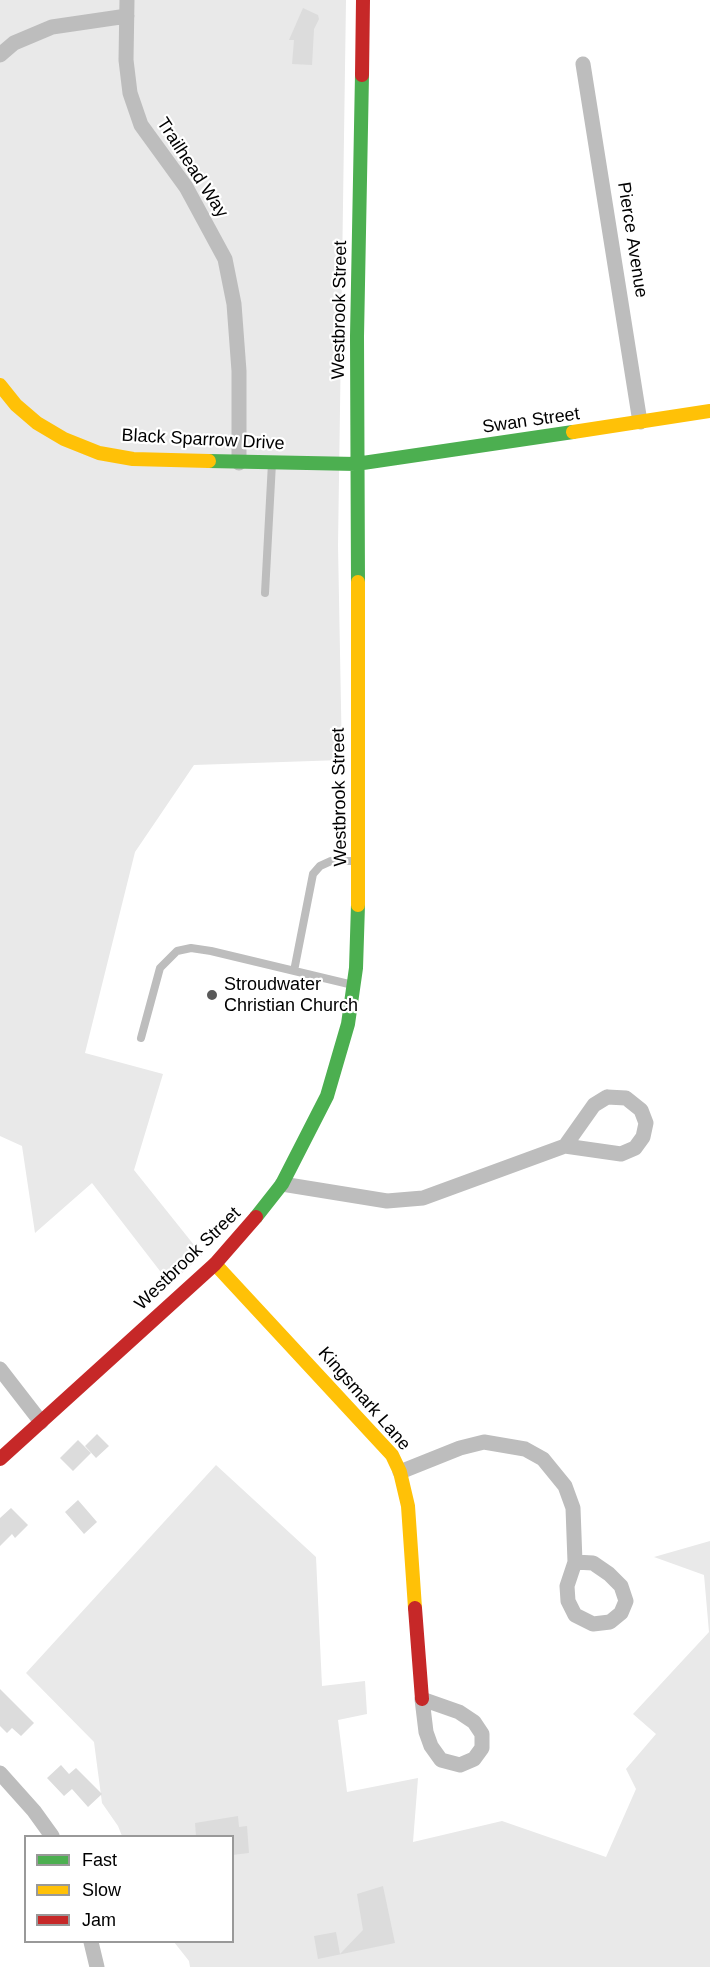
<!DOCTYPE html>
<style>
body{margin:0}
#map{position:relative;width:710px;height:1967px;overflow:hidden;background:#fff;font-family:Helvetica,sans-serif}
canvas{display:block}
.legend{position:absolute;left:24px;top:1835px;width:210px;height:108px;box-sizing:border-box;background:#fff;border:2px solid #999;margin:0;padding:8px 10px;list-style:none;font-size:18px;color:#000}
.legend li{display:flex;align-items:center;gap:12px;height:30px}
.legend b{width:30px;border:2px solid #999}
</style>
<div id="map">
<canvas width="710" height="1967"></canvas>
<ul class="legend">
<li><b style="height:8px;background:#4caf50"></b>Fast</li>
<li><b style="height:8px;background:#ffc107"></b>Slow</li>
<li><b style="height:8px;background:#c62828"></b>Jam</li>
</ul>
</div>
<script>
const c = document.querySelector('canvas').getContext('2d');
c.lineJoin = 'round';
function paint(path, color) { c.fillStyle = color; c.fill(path, 'evenodd'); }
const toPath = rows => new Path2D(rows.map(r => 'M' + r).join(''));
function trace(path, color, width, dash) { c.strokeStyle = color; c.lineWidth = width; c.lineCap = dash ? 'butt' : 'round'; c.setLineDash(dash || []); c.stroke(path); }
function drawText(font, color, halo, rows, align = 'center') {
  c.font = font + ' Helvetica,sans-serif'; c.lineWidth = 4.5; c.setLineDash([]); c.textBaseline = 'middle'; c.strokeStyle = halo; c.fillStyle = color; for (const [text, x, y, turn = 0] of rows) {
    c.save(); c.translate(x, y); c.rotate((+turn || 0) * Math.PI / 180); c.textAlign = isNaN(turn) ? turn : align; if (halo) c.strokeText(text, 0, 0); c.fillText(text, 0, 0); c.restore();
  }
}
paint(toPath([
 [0,0,346,0,338,545,342,760,194,765,135,852,85,1053,163,1074,134,1170,202,1255,170,1284,92,1183,35,1233,22,1146,0,1136],
 [216,1465,316,1557,322,1686,365,1681,367,1714,338,1720,347,1792,418,1778,413,1842,502,1821,606,1857,636,1789,626,1769,656,1734,633,1714,709,1632,704,1575,654,1557,710,1541,710,1967,190,1967,189,1961,174,1942,232,1942,232,1836,122,1836,118,1826,102,1803,94,1742,26,1673]
]), '#e9e9e9');
paint(toPath([
 [303,8,318,15,319,19,314,29,312,65,292,64,294,40,289,40],
 [97,1434,109,1446,96,1458,85,1446],
 [78,1440,91,1453,73,1471,60,1458],
 [78,1500,97,1522,84,1534,65,1512],
 [11,1508,28,1525,15,1538,12,1534,0,1546,0,1518],
 [0,1689,34,1723,21,1736,12,1728,7,1733,0,1726],
 [61,1765,69,1774,76,1768,102,1794,88,1807,72,1789,64,1796,47,1778],
 [238,1816,239,1827,247,1826,249,1853,232,1855,232,1836,196,1836,195,1823],
 [383,1886,395,1943,318,1959,314,1936,336,1932,340,1954,363,1930,357,1894]
]), '#dcdcdc');
trace(toPath([
 [265,593,272,463],
 [294,971,313,874,320,866,331,861,357,861],
 [141,1038,160,968,177,951,191,948,211,951,353,985]
]), '#bdbdbd', 8);
trace(toPath([
 [127,0,126,60,130,93,141,125,186,187,225,259,234,304,239,371,239,463],
 [0,55,14,43,52,27,127,16],
 [583,64,640,422],
 [607,1097,626,1098,641,1110,646,1123,643,1137,635,1148,621,1154,565,1146,594,1105,607,1097],
 [282,1184,387,1201,423,1198,565,1146],
 [0,1369,41,1422],
 [400,1472,460,1448,484,1442,525,1449,543,1459,565,1486,573,1508,575,1562],
 [575,1562,593,1563,609,1574,621,1586,626,1601,621,1613,610,1622,593,1624,575,1615,568,1601,567,1586,575,1562],
 [422,1699,459,1712,474,1722,482,1734,482,1748,474,1759,460,1765,441,1760,431,1746,426,1732,422,1699],
 [0,1773,34,1811,52,1836],
 [91,1942,97,1967]
]), '#bdbdbd', 15);
trace(toPath([
 [209,461,356,464,573,432],
 [358,582,357,336,362,75],
 [256,1217,282,1184,327,1096,348,1024,356,968,358,905]
]), '#4caf50', 14);
trace(toPath([
 [0,385,16,405,37,423,64,439,99,453,133,459,209,461],
 [573,432,710,411],
 [358,582,358,905],
 [215,1264,392,1455,400,1472,408,1506,415,1608]
]), '#ffc107', 14);
trace(toPath([
 [362,75,363,0],
 [0,1459,215,1264,256,1217],
 [415,1608,422,1699]
]), '#c62828', 14);
for (const [x, y, r, color] of [
 [212,995,6,"#595959"]
]) { const dot = new Path2D(); dot.arc(x, y, r, 0, 2 * Math.PI); c.fillStyle = color; c.fill(dot); trace(dot, '#fff', 2); }
drawText('18px', '#000', '#fff', [
 ["Trailhead Way",192,168,57],
 ["Pierce Avenue",632,240,81],
 ["Westbrook Street",340,310,-89],
 ["Swan Street",531,421,-8],
 ["Black Sparrow Drive",203,440,3],
 ["Westbrook Street",340,797,-91],
 ["Westbrook Street",188,1259,-44],
 ["Kingsmark Lane",364,1399,49]
]);
drawText('18px', '#000', '#fff', [
 ["Stroudwater",224,985],
 ["Christian Church",224,1006]
], 'left');
</script>
